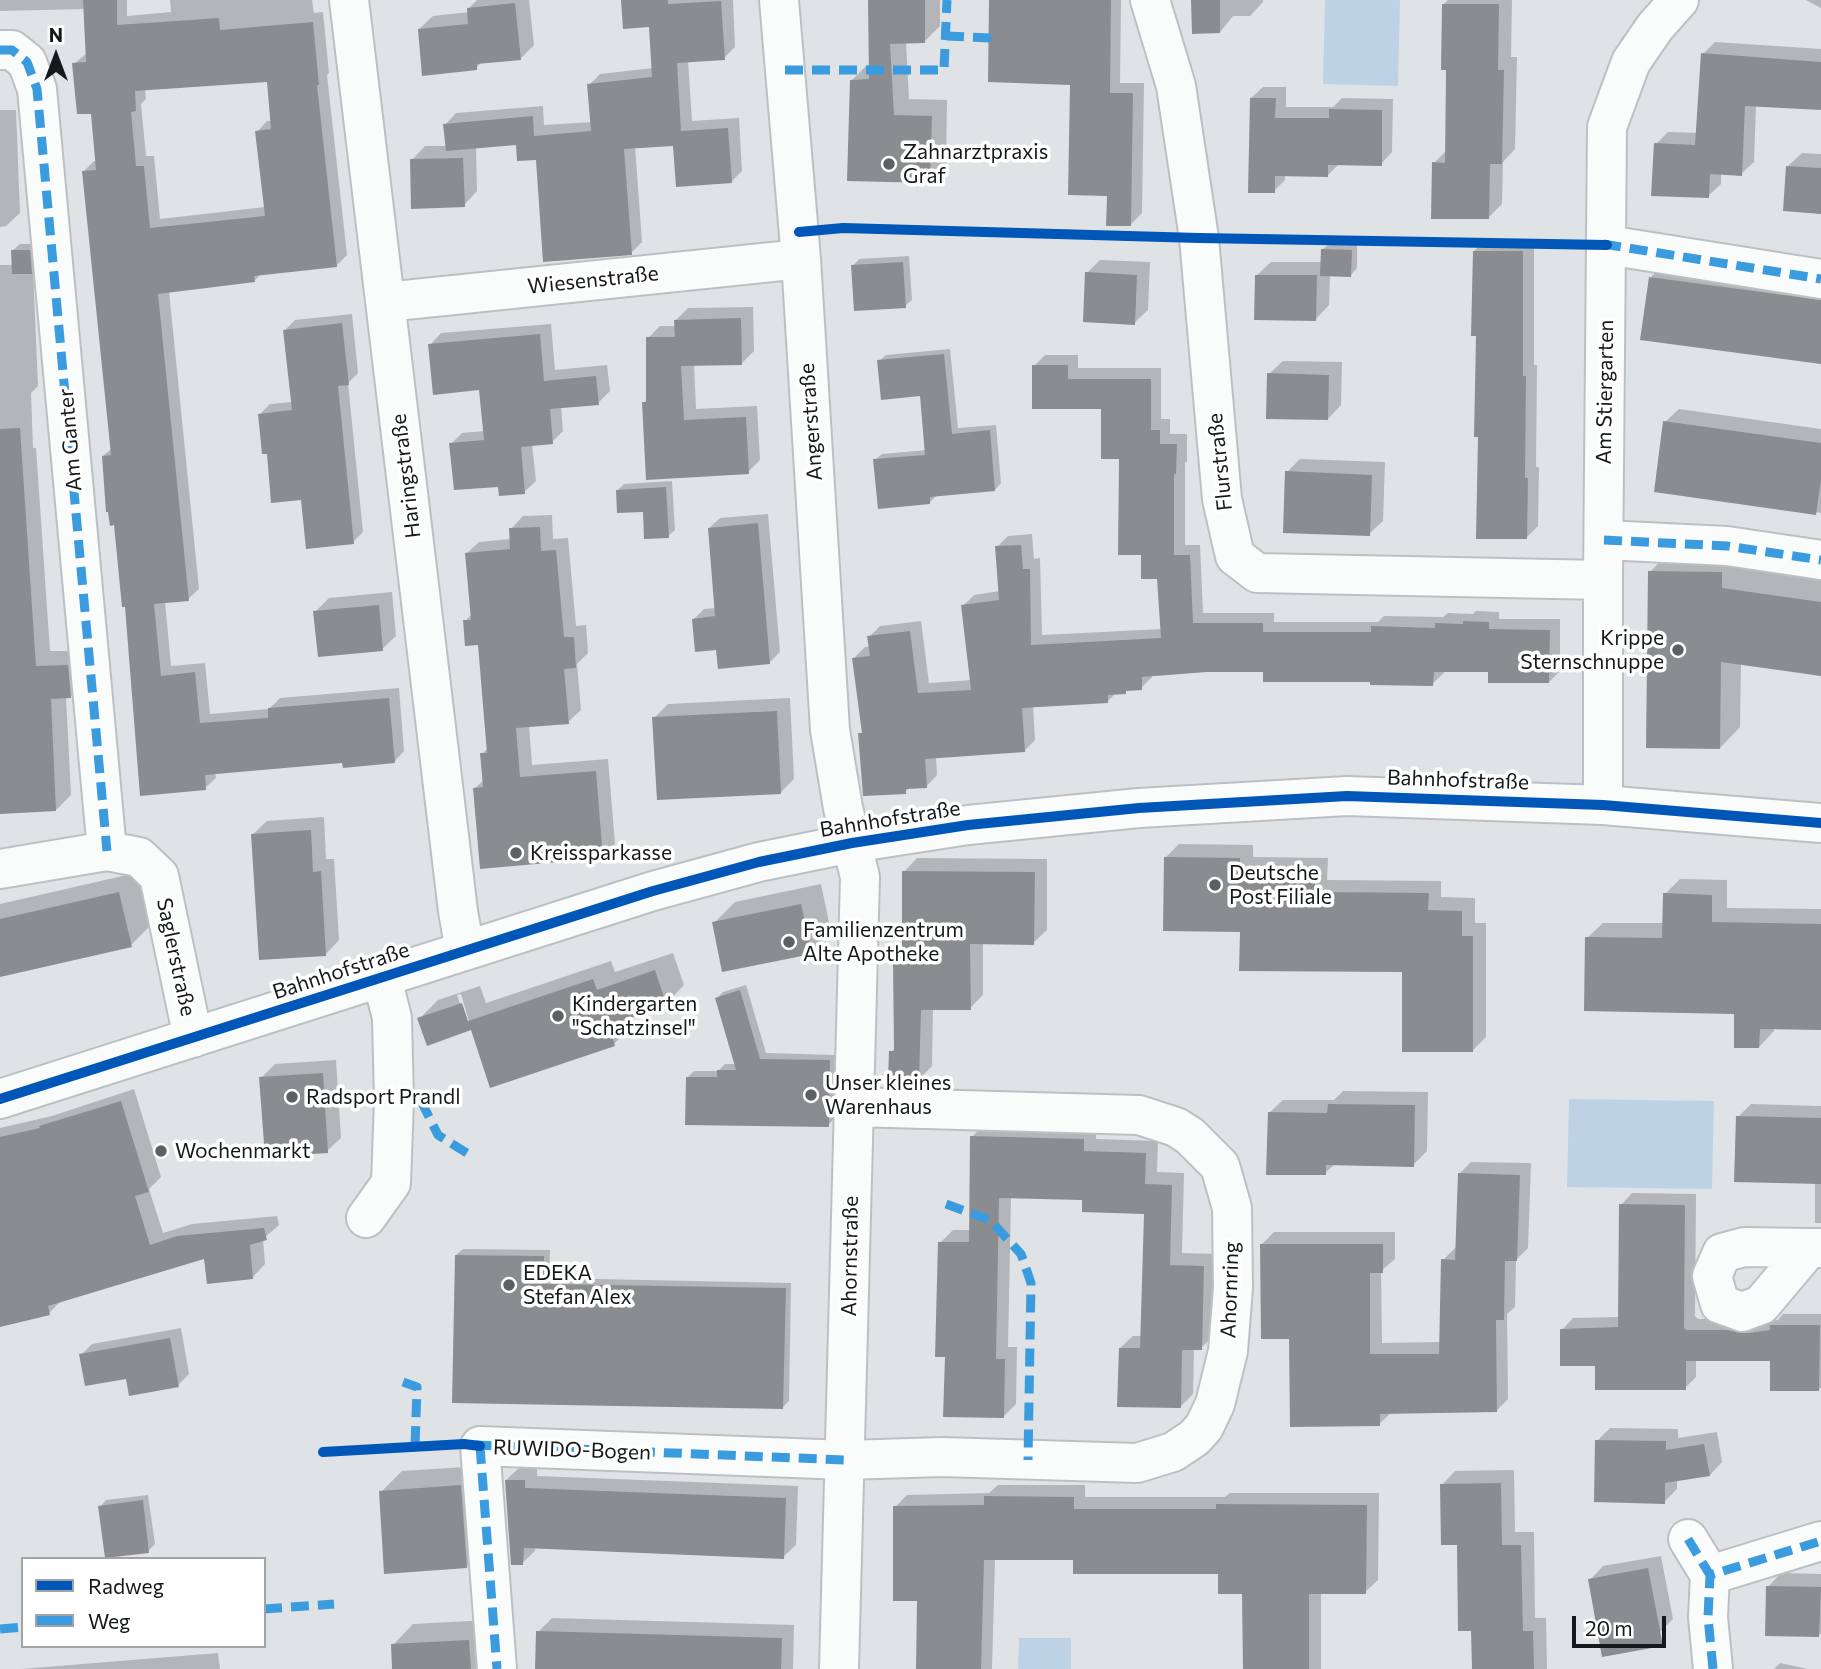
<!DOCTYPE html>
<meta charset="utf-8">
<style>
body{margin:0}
#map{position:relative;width:1821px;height:1669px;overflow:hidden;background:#e0e3e6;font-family:Commissioner,sans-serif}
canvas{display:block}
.legend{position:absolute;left:21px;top:1557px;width:245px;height:91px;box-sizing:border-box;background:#fff;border:2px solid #a2a3a4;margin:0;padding:9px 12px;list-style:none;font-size:21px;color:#16191b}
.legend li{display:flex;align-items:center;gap:14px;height:35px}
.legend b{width:35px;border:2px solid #a2a3a4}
.north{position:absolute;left:21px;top:21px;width:70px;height:70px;-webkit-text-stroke:5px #fff;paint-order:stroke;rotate:0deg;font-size:19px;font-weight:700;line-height:28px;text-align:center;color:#16191b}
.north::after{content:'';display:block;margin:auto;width:24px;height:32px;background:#16191b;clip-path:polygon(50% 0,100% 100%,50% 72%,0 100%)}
.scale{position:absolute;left:1572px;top:1616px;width:94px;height:32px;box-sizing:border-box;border:4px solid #16191b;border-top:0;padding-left:9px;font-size:21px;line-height:24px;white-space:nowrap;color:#16191b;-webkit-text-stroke:5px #fff;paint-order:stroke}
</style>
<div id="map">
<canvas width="1821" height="1669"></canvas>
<ul class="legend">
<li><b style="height:9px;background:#0057b8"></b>Radweg</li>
<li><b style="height:9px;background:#3b9bdf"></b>Weg</li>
</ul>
<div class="north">N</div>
<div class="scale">20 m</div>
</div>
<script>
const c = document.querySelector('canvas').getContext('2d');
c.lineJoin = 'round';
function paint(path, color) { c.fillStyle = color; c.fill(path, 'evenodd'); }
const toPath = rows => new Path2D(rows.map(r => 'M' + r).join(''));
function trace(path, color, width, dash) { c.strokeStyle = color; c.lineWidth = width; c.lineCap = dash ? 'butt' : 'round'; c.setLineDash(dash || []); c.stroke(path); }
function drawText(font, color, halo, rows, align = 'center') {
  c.font = font + ' Commissioner,sans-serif'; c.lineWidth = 7; c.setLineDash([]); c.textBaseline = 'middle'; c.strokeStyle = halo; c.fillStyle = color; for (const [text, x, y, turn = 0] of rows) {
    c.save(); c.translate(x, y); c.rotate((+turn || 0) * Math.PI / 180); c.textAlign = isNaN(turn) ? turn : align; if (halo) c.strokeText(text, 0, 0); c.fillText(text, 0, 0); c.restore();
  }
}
paint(toPath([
 [1325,0,1400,0,1398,86,1323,84],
 [1569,1099,1714,1101,1712,1189,1567,1187],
 [1019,1638,1071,1638,1071,1669,1018,1669]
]), '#bdd3e5');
paint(toPath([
 [0,0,127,0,127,16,171,12,170,0,312,0,314,13,323,12,329,73,327,75,347,255,337,265,261,274,254,281,169,291,199,589,188,599,165,601,171,666,205,663,210,714,269,709,280,698,399,688,404,751,394,762,344,761,215,772,216,778,205,788,126,605,116,523,103,456,112,448,84,171,94,161,97,161,93,112,74,64,87,53,85,9,0,11],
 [268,80,272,121,267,121,257,132,265,207,160,219,154,156,146,156,141,104,146,99,145,89],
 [477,0,529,0,534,45,520,59,482,62,476,68,419,29,433,16,469,12,469,8],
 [623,0,733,0,735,47,724,58,688,60,692,121,739,118,742,171,731,182,675,144,635,146,642,242,631,253,537,158,518,143,476,147,477,191,464,205,412,160,425,146,447,146,445,125,456,113,543,106,544,125,592,122,589,85,600,74,653,68,650,25],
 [870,0,940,0,940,26,924,42,906,42,909,99,947,100,946,165,930,181,851,81,867,65,870,65],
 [991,0,1121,0,1120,83,1144,83,1142,213,1131,224,1108,194,1072,83],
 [1193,0,1263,0,1263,2,1250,16,1233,16,1220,32],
 [1448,0,1512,0,1511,57,1517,57,1515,149,1503,162,1502,204,1489,217,1434,163,1447,150,1448,69,1443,5],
 [1806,0,1821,0,1821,8],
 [1715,42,1821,49,1821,109,1756,105,1754,162,1741,174,1721,173,1721,184,1708,196,1656,144,1668,132,1698,133,1703,54],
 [1263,87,1286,87,1286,107,1333,107,1342,98,1393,99,1392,152,1381,164,1340,163,1328,175,1285,175,1285,180,1274,191,1251,98],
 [0,110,16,110,20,213,6,226,0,227],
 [1802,153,1821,154,1821,212,1788,166],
 [1486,240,1534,240,1534,365,1537,365,1536,467,1539,467,1538,526,1526,538,1478,334,1474,251],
 [20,244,36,244,38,266,33,270,38,386,31,393,33,448,36,448,50,651,82,651,85,682,70,697,66,697,71,795,56,810,0,812,0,265,13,265,13,250],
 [1329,244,1357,244,1357,268,1351,275,1330,274,1329,305,1316,319,1257,275,1271,262,1322,262,1322,250],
 [909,256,912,300,905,306,853,266,859,259],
 [1100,260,1150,262,1148,310,1134,323,1087,273],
 [1664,264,1821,286,1821,362,1651,277],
 [753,307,754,351,742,363,694,364,696,409,757,406,760,460,748,472,644,403,648,398,648,338,660,326,676,326,676,320,688,308],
 [352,314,358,373,348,383,363,532,353,542,303,498,268,452,259,415,270,404,292,402,285,330,295,320],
 [551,324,555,370,607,365,610,391,598,403,561,406,563,431,552,442,532,444,536,481,524,492,499,485,451,444,462,433,484,431,480,389,430,345,441,333],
 [950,349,958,428,996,425,1001,483,995,490,936,496,930,502,875,460,882,454,927,450,921,394,879,361,886,355],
 [1045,355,1078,355,1078,368,1161,368,1161,419,1170,419,1170,434,1187,434,1187,461,1185,463,1185,545,1200,545,1203,613,1274,613,1274,622,1378,622,1384,616,1443,617,1448,613,1473,614,1476,611,1499,612,1499,619,1560,619,1560,671,1549,682,1490,671,1444,670,1444,673,1432,684,1265,670,1207,670,1152,674,1152,677,1141,688,1116,693,1108,701,1033,705,1035,740,1024,751,936,757,937,775,926,787,910,787,905,792,860,734,863,731,854,658,865,647,871,647,869,637,880,626,921,621,929,683,972,680,963,606,974,595,1000,591,997,547,1008,536,1032,534,1034,559,1040,558,1042,635,1162,629,1159,578,1143,553,1121,458,1102,407,1034,366],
 [1283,361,1342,362,1341,405,1328,419,1269,374],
 [1679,409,1821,429,1821,513,1656,490,1665,422],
 [1300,459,1385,462,1383,521,1369,534,1287,472],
 [672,481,675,530,668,536,644,510,618,490,624,484],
 [768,514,780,652,770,662,718,648,694,619,704,609,716,608,709,528,720,518],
 [552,515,553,539,568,538,576,626,586,625,588,653,577,664,581,710,568,722,529,725,532,765,608,759,615,844,603,856,475,788,484,780,482,754,488,748,479,643,465,621,472,614,466,554,479,542,511,539,511,529,523,516],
 [1670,551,1821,578,1821,674,1741,663,1740,727,1720,748,1650,572],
 [392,592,396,636,382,649,315,612,329,598],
 [790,698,794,779,781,792,654,718,668,704],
 [324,817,326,859,334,859,339,940,326,954,253,834,267,821],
 [1179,844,1253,845,1253,857,1328,858,1327,880,1441,881,1441,897,1475,898,1475,923,1486,923,1486,1037,1472,1051,1404,970,1241,930,1165,858],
 [917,858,1047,859,1047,930,1033,943,983,942,983,995,970,1008,933,1008,932,1066,919,1079,891,1052,896,1047,895,962,903,954,904,872],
 [140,872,152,924,131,945,0,975,0,904],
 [1680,879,1727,880,1727,908,1821,909,1821,1028,1774,1028,1774,1031,1759,1047,1736,1012,1587,938,1603,923,1664,923,1665,894],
 [821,884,831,932,811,952,714,923,735,902],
 [673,953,684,985,666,1004,630,1016,633,1025,614,1044,472,1028,419,1019,438,1000,480,986,486,1003,611,961,615,972],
 [461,994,469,1021,466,1021,457,995],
 [746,985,766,1053,835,1055,834,1119,828,1125,688,1077,694,1071,718,1071,725,1064,736,1064,717,998,723,992],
 [336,1060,341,1138,327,1151,261,1078,275,1064],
 [134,1089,161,1177,149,1189,163,1233,192,1224,277,1216,279,1225,263,1239,265,1264,252,1278,206,1256,62,1300,49,1313,0,1325,0,1128,52,1116],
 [1343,1091,1428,1092,1427,1151,1413,1165,1335,1164,1325,1173,1269,1113,1283,1100,1334,1100],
 [1751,1104,1821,1106,1821,1223,1815,1223,1815,1182,1738,1117],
 [984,1124,1096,1127,1096,1139,1158,1141,1157,1172,1184,1173,1182,1253,1216,1254,1214,1335,1201,1348,1194,1348,1193,1394,1180,1407,1120,1348,1133,1336,1143,1336,1146,1212,1084,1199,1011,1197,1008,1347,1017,1347,1016,1404,1003,1417,947,1355,940,1243,953,1230,971,1230,972,1137],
 [1471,1162,1531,1163,1528,1248,1516,1260,1515,1307,1507,1314,1508,1399,1496,1411,1392,1412,1379,1424,1291,1337,1262,1244,1274,1232,1395,1232,1395,1259,1381,1271,1382,1343,1441,1342,1443,1260,1455,1248,1457,1248,1459,1174],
 [1632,1193,1696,1194,1695,1316,1698,1319,1739,1319,1761,1322,1778,1320,1783,1314,1821,1314,1821,1387,1819,1389,1772,1360,1696,1360,1696,1377,1685,1388,1597,1364,1562,1330,1573,1318,1620,1317,1621,1205],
 [463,1249,550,1250,549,1278,791,1283,789,1401,783,1407,456,1255],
 [181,1328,189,1374,178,1385,127,1377,81,1355,92,1344],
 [1610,1428,1678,1429,1678,1438,1717,1432,1722,1462,1710,1475,1677,1480,1677,1489,1664,1502,1597,1441],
 [481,1466,487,1546,467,1566,381,1492,402,1471],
 [519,1468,537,1469,537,1476,798,1486,796,1545,783,1557,535,1547,535,1551,522,1563,506,1480],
 [1514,1470,1515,1532,1534,1532,1535,1618,1546,1618,1547,1669,1474,1669,1473,1630,1459,1543,1442,1485,1455,1471],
 [998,1485,1085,1485,1085,1497,1225,1497,1230,1493,1379,1493,1378,1580,1365,1592,1321,1592,1321,1669,1244,1669,1244,1592,1220,1572,1075,1559,995,1559,992,1669,917,1669,918,1599,895,1507,907,1495,989,1493],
 [148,1495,155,1544,148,1551,100,1507,106,1500],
 [1661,1556,1673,1619,1660,1632,1590,1580,1603,1566],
 [1781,1573,1821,1574,1821,1633,1819,1635,1768,1587],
 [552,1618,794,1625,793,1669,537,1669,538,1632],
 [489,1620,492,1669,394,1669,393,1645,413,1624],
 [218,1653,220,1669,21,1669],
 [1780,1663,1808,1669,1774,1669]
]), '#0003');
paint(toPath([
 [83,0,117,0,117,25,219,18,220,30,313,22,319,85,317,85,337,267,254,276,255,282,158,294,189,601,154,604,161,676,195,672,200,723,268,718,268,708,389,698,395,763,343,768,342,763,205,775,206,790,140,796,125,607,122,607,114,525,110,526,108,512,106,512,102,456,111,455,82,171,96,170,91,114,77,114,72,63,86,62],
 [267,82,271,129,255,131,265,216,150,228,144,166,136,166,131,112,136,111,135,91],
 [621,0,668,0,668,4,721,1,725,60,677,63,681,131,728,128,732,183,676,187,673,146,624,149,632,255,543,262,536,160,517,161,516,145,446,151,443,124,533,116,534,136,591,131,587,84,652,77,649,27,623,29],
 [868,0,925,0,925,43,890,44,894,115,932,116,930,183,847,181,850,80,869,79],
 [989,0,1111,0,1110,93,1133,93,1131,226,1106,226,1107,196,1068,195,1070,85,988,82],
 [1191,0,1220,0,1220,33,1192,34],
 [515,3,521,60,477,64,477,70,422,76,418,29,468,24,467,8],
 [1442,4,1499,4,1498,70,1504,70,1502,164,1490,164,1489,219,1431,219,1432,162,1445,163,1446,70,1441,70],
 [1701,53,1821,62,1821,110,1745,106,1742,176,1710,174,1709,198,1651,196,1654,143,1695,145],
 [1250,98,1276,98,1275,118,1329,118,1329,109,1382,110,1382,166,1328,165,1328,177,1275,176,1275,193,1248,193],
 [463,158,465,207,411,209,410,159],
 [1786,166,1821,168,1821,214,1783,211],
 [1321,249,1352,250,1351,277,1320,276],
 [11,250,30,250,32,274,12,274],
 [1473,251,1523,251,1523,376,1526,376,1525,478,1528,478,1527,539,1476,539,1478,437,1474,437,1476,336,1471,336],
 [903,262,906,308,854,311,851,265],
 [1085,272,1137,275,1135,325,1083,322],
 [1255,275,1317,275,1316,321,1254,320],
 [1649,277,1821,300,1821,364,1640,340],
 [741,318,742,365,681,366,684,420,746,417,749,474,646,480,642,402,646,402,646,337,675,337,674,320],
 [342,323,349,385,338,386,354,544,306,549,301,500,271,503,267,454,262,454,258,414,292,410,283,330],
 [540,334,544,381,596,376,599,405,550,409,553,444,521,447,525,494,499,496,498,487,454,490,449,443,484,440,479,390,433,395,428,344],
 [944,354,952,434,990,430,995,491,930,497,930,504,878,509,873,459,925,455,920,396,881,400,877,360],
 [1032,365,1068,365,1068,379,1151,379,1151,430,1160,430,1160,444,1177,444,1176,474,1174,474,1174,555,1190,555,1193,623,1263,623,1263,632,1371,632,1371,626,1435,628,1435,623,1463,624,1463,621,1489,622,1489,629,1550,630,1549,683,1488,683,1488,672,1434,672,1433,686,1370,685,1370,682,1263,682,1263,672,1207,672,1142,677,1142,690,1126,691,1126,694,1108,695,1108,703,1022,708,1025,752,925,759,927,788,906,789,906,794,863,796,858,733,862,733,852,658,870,656,867,636,910,631,918,693,971,690,961,605,999,600,995,546,1021,545,1023,569,1030,569,1031,645,1161,638,1157,579,1141,579,1141,555,1118,555,1119,459,1101,459,1101,409,1032,409],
 [1267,373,1329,375,1328,420,1266,419],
 [1663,421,1821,443,1821,480,1816,515,1654,492],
 [20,428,36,666,68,665,71,698,51,699,56,811,0,814,0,429],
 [1285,471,1372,475,1370,536,1283,533],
 [666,487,669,538,644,539,643,512,617,513,616,490],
 [758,523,770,664,718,669,716,650,695,652,692,619,715,616,708,528],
 [540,527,541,551,556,550,564,637,574,637,576,668,564,669,569,724,516,728,520,777,596,771,603,858,480,869,473,788,483,787,480,753,487,753,478,645,465,646,463,620,471,620,465,553,510,549,509,528],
 [1648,571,1722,572,1722,588,1821,602,1821,676,1721,662,1720,749,1646,748],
 [379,605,383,651,318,657,313,611],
 [777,711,781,794,657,800,652,717],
 [311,830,313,872,321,871,326,956,259,960,251,834],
 [1164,857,1240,858,1240,870,1315,871,1315,892,1429,893,1428,910,1462,911,1462,936,1473,936,1473,1052,1402,1052,1402,972,1239,971,1240,932,1163,931],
 [902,871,1035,872,1034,945,970,944,971,1010,921,1010,919,1081,888,1080,889,1051,894,1051,893,961,902,961],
 [119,892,132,947,0,977,0,919],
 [1663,893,1712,895,1712,922,1821,924,1821,1030,1760,1029,1759,1048,1734,1048,1734,1014,1584,1011,1585,937,1662,938],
 [801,904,812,954,722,972,712,922],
 [655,970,667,1006,609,1025,615,1046,490,1088,471,1030,427,1046,417,1018,462,1003,468,1021,593,979,597,990],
 [740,990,760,1059,830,1060,829,1127,685,1125,686,1077,717,1077,717,1070,736,1070,715,998],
 [323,1073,328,1153,265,1157,259,1077],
 [121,1101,149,1192,135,1196,150,1245,177,1236,264,1228,267,1240,250,1245,253,1279,207,1284,204,1259,48,1306,50,1315,0,1327,0,1137,40,1128,39,1126],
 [1328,1104,1415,1105,1414,1167,1326,1165,1326,1175,1266,1175,1268,1112,1327,1113],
 [1736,1116,1821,1118,1821,1184,1734,1182],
 [970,1136,1084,1139,1084,1151,1146,1153,1145,1184,1172,1185,1170,1265,1204,1266,1202,1350,1182,1350,1181,1408,1117,1407,1119,1348,1140,1348,1144,1214,1082,1212,1082,1200,999,1198,996,1359,1005,1359,1004,1418,943,1417,945,1357,935,1357,938,1242,969,1242],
 [1458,1173,1520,1175,1517,1261,1505,1261,1504,1320,1496,1320,1497,1412,1380,1414,1380,1426,1290,1427,1289,1339,1261,1339,1260,1244,1383,1244,1383,1273,1370,1273,1370,1354,1439,1354,1441,1259,1455,1260],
 [1619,1204,1685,1205,1684,1328,1686,1330,1727,1330,1749,1333,1770,1330,1770,1325,1820,1325,1819,1391,1770,1391,1770,1361,1686,1361,1686,1390,1595,1390,1595,1366,1560,1366,1560,1329,1618,1327],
 [455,1255,544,1256,544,1284,786,1288,783,1409,452,1403],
 [170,1338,179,1387,129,1396,126,1379,85,1386,79,1354],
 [1595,1440,1666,1441,1666,1450,1704,1444,1710,1476,1665,1483,1665,1504,1594,1502],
 [505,1480,525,1480,525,1488,786,1498,784,1559,524,1548,523,1565,511,1565],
 [1501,1483,1502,1545,1521,1545,1523,1631,1533,1631,1534,1669,1472,1669,1471,1631,1458,1631,1457,1545,1441,1545,1440,1484],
 [461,1485,467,1568,384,1574,379,1491],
 [984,1496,1074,1497,1074,1509,1216,1509,1216,1504,1367,1505,1366,1594,1309,1594,1309,1669,1243,1669,1242,1594,1218,1594,1218,1574,1073,1574,1073,1560,984,1560,981,1669,916,1669,917,1601,893,1601,893,1506,984,1505],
 [143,1500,149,1553,105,1558,98,1506],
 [1648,1568,1663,1646,1602,1657,1588,1579],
 [1766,1586,1821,1587,1819,1637,1765,1636],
 [536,1631,782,1638,781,1669,535,1669],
 [469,1640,471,1669,392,1669,391,1644]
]), '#8a8c8f');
const minor = toPath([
 [349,0,458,911,465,951],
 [779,0,801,259,830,730,843,808,860,877,839,1669],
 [1150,0,1176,86,1199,238,1222,499,1235,556,1257,573,1603,580],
 [0,50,12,50,27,62,37,89,107,851],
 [1607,245,1821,279],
 [386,302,801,259],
 [1604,540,1727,546,1821,560],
 [1603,805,1603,580,1607,127,1631,62,1655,27,1679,0],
 [0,869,107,851,139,857,159,876,193,1038],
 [0,1099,653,891,759,862,852,843,968,825,1139,808,1347,796,1603,805,1821,823],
 [366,1218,391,1183,394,1100,392,1018,382,978],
 [1809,1248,1761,1305,1742,1312,1720,1304,1712,1276,1722,1253,1744,1247,1809,1248,1821,1248],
 [1688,1539,1710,1575],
 [497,1669,480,1446,846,1460,942,1457,1137,1463,1173,1452,1194,1438,1204,1427,1215,1404,1228,1351,1233,1288,1232,1208,1220,1166,1190,1136,1176,1127,1139,1115,853,1107],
 [1713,1669,1708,1617,1710,1575,1821,1541]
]);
trace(minor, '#bdc0c2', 42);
trace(minor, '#fafbfb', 38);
trace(toPath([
 [946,36,993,38],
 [0,50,12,50,27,62,37,89,107,851],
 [785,70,944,70,947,0],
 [1603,244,1821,279],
 [1604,540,1727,546,1821,560],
 [421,1101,438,1135,470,1155],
 [946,1204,990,1220,1021,1254,1031,1283,1028,1460],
 [403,1382,417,1387,415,1447],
 [475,1445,846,1460],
 [480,1446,497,1669],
 [1688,1539,1710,1575],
 [264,1609,334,1604],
 [0,1629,23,1627],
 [1713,1669,1708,1617,1710,1575,1821,1541]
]), '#3b9bdf', 9, [18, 9]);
trace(toPath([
 [799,232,843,228,1199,238,1607,245],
 [0,1099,653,891,759,862,852,843,968,825,1139,808,1347,796,1603,805,1821,823],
 [323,1452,464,1444,480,1446]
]), '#0057b8', 10);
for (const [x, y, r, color] of [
 [889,164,7,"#5d6062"],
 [1678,650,7,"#5d6062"],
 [516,853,7,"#5d6062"],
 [1215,885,7,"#5d6062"],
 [789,942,7,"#5d6062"],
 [558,1016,7,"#5d6062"],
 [811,1095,7,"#5d6062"],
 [292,1097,7,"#5d6062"],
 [161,1151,7,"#5d6062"],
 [509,1285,7,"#5d6062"]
]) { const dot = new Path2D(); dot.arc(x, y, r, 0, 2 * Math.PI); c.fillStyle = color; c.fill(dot); trace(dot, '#fff', 2.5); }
drawText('21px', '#16191b', '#fff', [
 ["Zahnarztpraxis",903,152],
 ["Graf",903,176],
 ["Krippe",1664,638,"right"],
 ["Sternschnuppe",1664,662,"right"],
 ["Kreissparkasse",530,853],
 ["Deutsche",1229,873],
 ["Post Filiale",1229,897],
 ["Familienzentrum",803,930],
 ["Alte Apotheke",803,954],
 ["Kindergarten",572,1004],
 ["\"Schatzinsel\"",572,1028],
 ["Unser kleines",825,1083],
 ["Warenhaus",825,1107],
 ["Radsport Prandl",306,1097],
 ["Wochenmarkt",175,1151],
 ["EDEKA",523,1273],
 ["Stefan Alex",523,1297]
], 'left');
drawText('21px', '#16191b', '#fff', [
 ["Wiesenstraße",593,280,-6],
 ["Am Stiergarten",1605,392,-89],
 ["Angerstraße",811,422,-94],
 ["Am Ganter",70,440,-95],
 ["Flurstraße",1220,462,-96],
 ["Haringstraße",406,476,-97],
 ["Bahnhofstraße",1458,780,2],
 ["Bahnhofstraße",890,819,-9],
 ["Saglerstraße",176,957,78],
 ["Bahnhofstraße",341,971,-18],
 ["Ahornstraße",850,1256,-89],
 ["Ahornring",1230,1290,-88],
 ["RUWIDO-Bogen",572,1450,2]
]);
</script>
